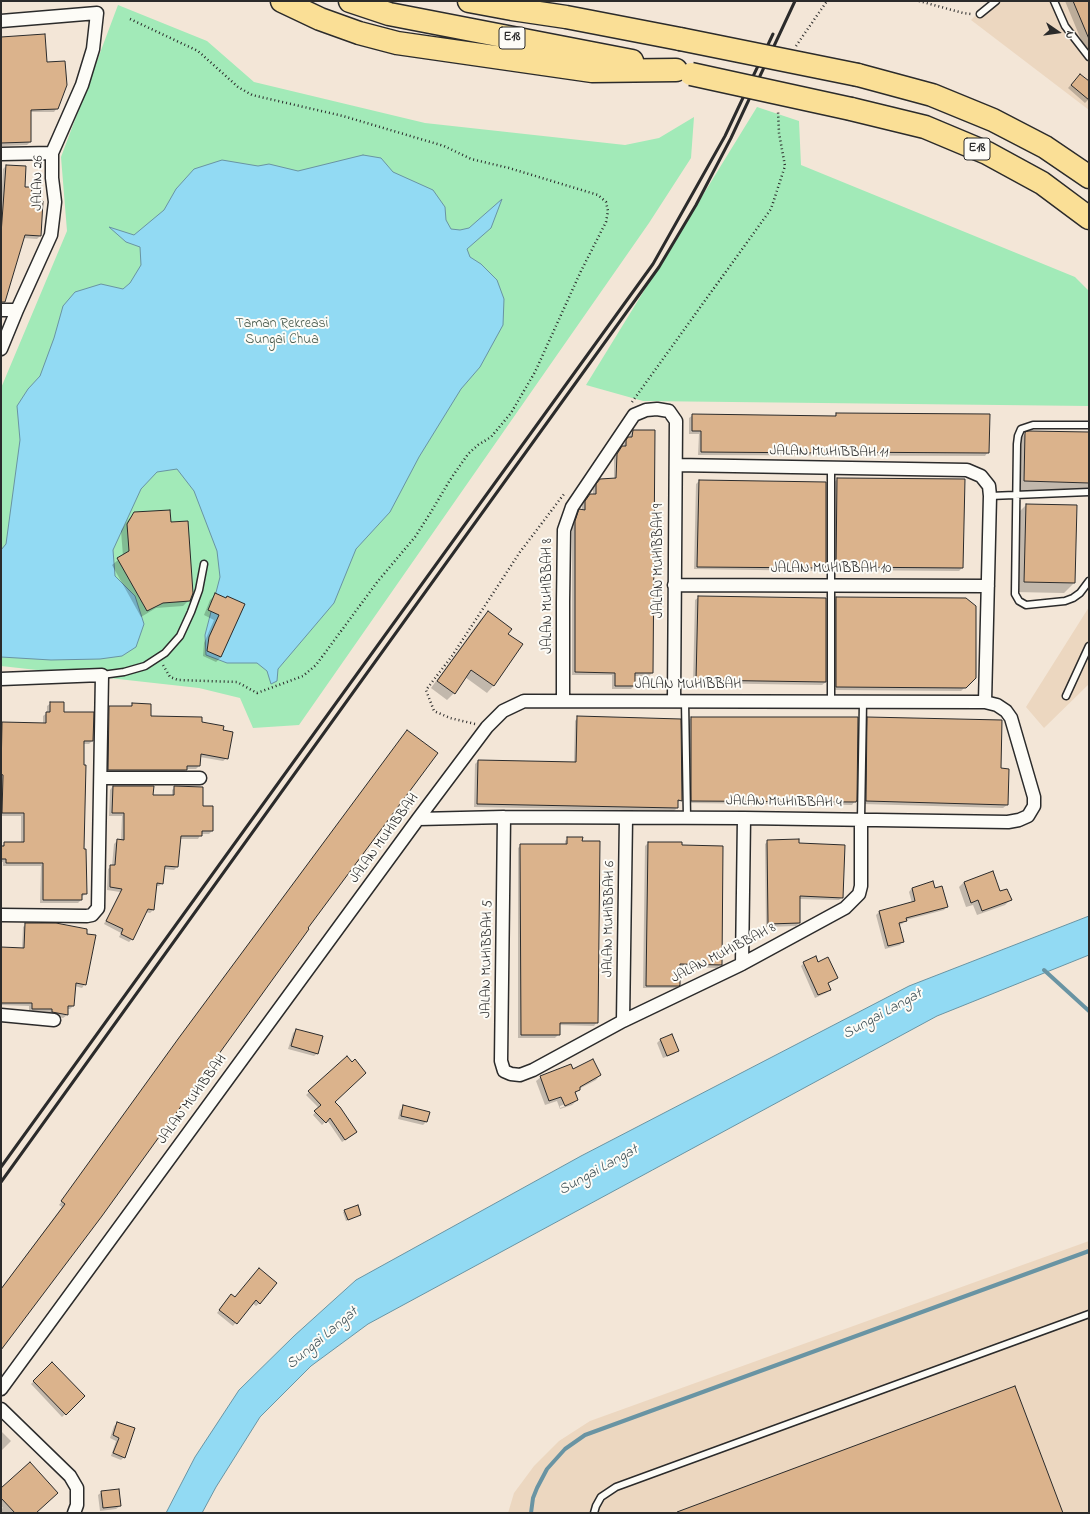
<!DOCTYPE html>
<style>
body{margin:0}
#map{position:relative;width:1090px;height:1514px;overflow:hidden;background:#f3e6d7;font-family:"Indie Flower",sans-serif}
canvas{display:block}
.frame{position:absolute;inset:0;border:2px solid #2b2b2b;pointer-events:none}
.north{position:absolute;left:1038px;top:12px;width:40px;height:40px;-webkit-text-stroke:3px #fdfcf7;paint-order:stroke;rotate:103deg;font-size:11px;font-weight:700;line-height:16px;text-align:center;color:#2b2b2b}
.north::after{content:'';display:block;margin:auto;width:14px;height:18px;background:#2b2b2b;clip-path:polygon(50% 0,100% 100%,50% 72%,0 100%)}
</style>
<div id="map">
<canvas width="1090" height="1514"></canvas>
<div class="frame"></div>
<div class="north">N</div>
</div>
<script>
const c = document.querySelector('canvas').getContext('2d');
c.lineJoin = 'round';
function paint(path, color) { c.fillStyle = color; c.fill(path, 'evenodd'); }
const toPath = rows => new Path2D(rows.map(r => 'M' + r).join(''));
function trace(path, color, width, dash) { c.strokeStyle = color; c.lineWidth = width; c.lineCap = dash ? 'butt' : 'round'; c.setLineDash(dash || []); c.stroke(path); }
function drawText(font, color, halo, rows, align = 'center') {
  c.font = font + ' "Indie Flower",sans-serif'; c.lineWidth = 4; c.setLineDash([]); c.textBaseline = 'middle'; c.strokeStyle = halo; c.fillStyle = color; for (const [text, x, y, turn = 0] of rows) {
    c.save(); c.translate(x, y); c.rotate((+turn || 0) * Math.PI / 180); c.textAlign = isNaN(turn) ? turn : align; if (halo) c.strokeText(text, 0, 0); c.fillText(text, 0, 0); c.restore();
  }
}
paint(toPath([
 [990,1,1089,1,1089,110,971,20],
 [1089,607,1089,684,1044,728,1026,707],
 [1089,1241,1089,1513,508,1513,514,1493,534,1466,559,1441,590,1421]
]), '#ecd7c0');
paint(toPath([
 [118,5,207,41,254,82,425,123,625,145,659,138,694,117,691,158,649,223,299,725,253,728,240,698,199,688,1,666,1,388,67,231,61,157],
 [757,107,799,121,801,165,1075,277,1089,291,1089,406,643,401,586,385]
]), '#a2eab8');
const water = toPath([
 [363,155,381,158,393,172,433,190,445,207,446,220,451,229,460,230,469,228,502,199,491,228,467,249,470,257,481,264,497,280,504,299,503,325,480,367,461,389,419,457,390,512,356,549,334,603,278,669,277,681,271,684,267,671,257,663,227,663,206,655,205,635,220,577,217,551,194,491,177,469,157,472,141,489,113,550,115,576,135,596,144,624,136,647,122,656,100,659,51,660,1,657,1,550,6,544,20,440,17,406,28,389,40,376,54,338,63,306,75,292,101,284,123,289,130,283,141,265,140,247,126,242,109,227,134,235,164,210,176,189,194,169,222,160,258,166,269,164,298,171,363,155],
 [1089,916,1089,955,937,1016,368,1324,311,1366,260,1417,216,1487,202,1513,166,1513,195,1457,239,1390,294,1336,356,1280,581,1156,909,986,1089,916]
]);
paint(water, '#92daf3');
trace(water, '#6994a3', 1);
paint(toPath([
 [1065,1,1089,1,1089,59],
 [1,38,46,63,57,108,54,112,30,112,30,142,27,145,1,146],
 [1075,80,1089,83,1089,99,1085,103,1068,88],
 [6,166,24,188,30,201,40,236,37,239,23,238,1,301,1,204,3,169],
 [836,414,988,452,985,456,698,455,699,434,689,434,689,418,693,415,834,417],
 [633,431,652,673,649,676,634,676,634,686,631,689,612,689,612,675,572,675,572,525,576,514,580,510,582,510,582,505,587,498,590,495,593,495,593,489,597,483,614,479,614,458,619,450,624,447,624,444,629,438,630,435],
 [1026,433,1089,433,1089,493,1014,491,1015,444],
 [837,479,964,480,962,568,959,571,833,570,834,483],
 [699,481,826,566,820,571,694,569,696,484],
 [1026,505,1074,583,1064,593,1014,592,1016,515],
 [135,513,170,523,189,600,183,606,156,608,141,617,112,565,123,556,121,531,128,520],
 [215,595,226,599,221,657,216,662,203,656,204,643,214,620,204,615,210,600],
 [699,597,826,682,822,685,693,683,695,600],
 [836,598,975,678,961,691,833,690,833,601],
 [488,613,507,634,522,645,493,686,487,693,465,677,454,693,447,700,431,688,481,619],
 [51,703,92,741,89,744,83,744,83,850,86,894,81,897,81,900,78,903,40,903,41,866,3,866,3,862,1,862,1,847,5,843,21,843,21,816,1,816,1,724,2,723,43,724,43,716,47,713,47,706],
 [133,704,150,717,201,723,227,758,223,761,200,757,199,766,196,769,186,769,183,773,105,773,106,710,109,707,130,707],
 [578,717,681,800,677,803,677,808,674,811,474,807,475,764,478,761,574,763,575,721],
 [691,718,857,718,855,801,852,805,688,803,688,721],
 [868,718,1000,769,1007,805,1003,808,863,804,864,721],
 [407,731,307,929,1,1349,1,1289,62,1207,59,1205,175,1044],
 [113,786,152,796,172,796,172,790,175,787,202,807,212,831,209,834,201,834,198,839,179,839,177,867,174,870,164,869,162,883,159,886,156,886,153,910,150,913,145,912,132,939,129,942,119,937,121,933,104,924,120,892,107,890,108,869,112,866,114,844,117,841,121,841,122,816,109,816,110,790],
 [568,838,597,1022,594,1026,559,1025,559,1034,555,1038,518,1038,518,848,521,845,565,845,565,841],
 [768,841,798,844,842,897,839,900,799,899,799,923,796,926,766,927,765,844],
 [648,843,721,964,717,968,679,967,679,985,676,988,643,988,645,846],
 [964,882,1000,893,1010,900,1005,905,977,915,973,905,966,907,959,887],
 [912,888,934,889,947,906,944,910,906,920,902,924,898,925,903,941,900,945,885,949,876,915,879,912,912,903,909,892],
 [26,924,85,984,82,988,75,986,73,1006,70,1009,67,1009,67,1015,63,1018,49,1015,49,1012,29,1011,29,1006,1,1005,1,948,22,949,23,927],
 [804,963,818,963,837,978,827,984,830,989,826,993,815,998,801,966],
 [296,1030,318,1053,314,1056,288,1049,293,1033],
 [660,1040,677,1051,674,1054,663,1058,657,1043],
 [347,1058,334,1102,353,1135,342,1142,327,1120,322,1125,313,1115,319,1108,306,1095],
 [600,1075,596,1080,579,1089,575,1094,577,1100,572,1105,560,1109,557,1101,545,1105,536,1081,541,1077],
 [573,1101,573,1103,560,1108,560,1106],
 [404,1107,426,1122,423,1125,398,1119,400,1110],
 [357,1206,360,1215,346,1221,343,1212],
 [256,1272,260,1303,256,1306,252,1303,233,1326,217,1313,228,1298,235,1298],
 [52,1363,84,1396,62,1417,31,1384],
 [118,1423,124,1457,121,1460,111,1456,116,1441,110,1438,114,1426],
 [1,1431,11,1441,1,1451],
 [1,1490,35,1513,1,1513,1,1509,3,1508,1,1506],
 [102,1492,120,1506,116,1509,100,1511,98,1495]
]), '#0003');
trace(toPath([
 [1044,970,1089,1011],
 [531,1513,533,1498,537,1488,547,1469,565,1449,585,1435,1089,1251]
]), '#6994a3', 4);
const building = toPath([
 [1073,1,1089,1,1089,39,1073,1],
 [45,34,47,62,65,61,67,85,58,109,31,110,31,142,1,143,1,37,45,34],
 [1080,74,1089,81,1089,100,1071,85,1080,74],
 [6,165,26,166,25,187,32,187,31,200,43,201,41,236,25,235,5,302,1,302,1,234,6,165],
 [836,413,990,414,989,453,826,452,826,453,701,452,701,431,692,431,692,414,836,416,836,413],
 [633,430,655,430,653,673,635,673,635,686,615,686,615,673,575,672,575,521,579,509,585,510,585,501,590,494,596,494,596,484,600,479,616,478,617,454,622,446,626,446,626,440,628,437,632,437,633,430],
 [1028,431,1089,432,1089,483,1024,481,1025,432,1028,431],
 [837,478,965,479,963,568,836,567,837,478],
 [699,480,826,482,826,567,824,567,824,568,697,567,699,480],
 [1026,504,1077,505,1075,583,1024,582,1026,504],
 [170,510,171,522,188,521,193,593,190,601,163,603,147,611,117,558,129,551,127,524,134,512,170,510],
 [215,593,226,598,227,596,245,604,221,657,207,651,209,637,219,615,208,610,215,593],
 [698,596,826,598,826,682,696,680,698,596],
 [836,597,966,598,976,606,976,678,966,688,836,687,836,597],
 [488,611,512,629,508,634,523,644,494,686,471,670,455,694,437,681,488,611],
 [50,702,64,702,64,712,94,712,93,741,84,741,84,765,86,765,84,849,86,849,87,894,82,894,82,900,43,900,43,863,6,863,6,859,1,859,1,846,4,846,4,842,24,842,24,813,2,813,3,775,1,774,2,722,46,723,46,712,50,712,50,702],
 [132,703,151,704,151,716,202,717,202,722,224,726,223,730,233,732,228,759,201,754,200,766,187,766,187,770,108,770,109,706,132,706,132,703],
 [577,716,681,719,682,801,678,800,678,808,477,804,478,760,576,762,577,716],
 [691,717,858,717,857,800,856,802,691,801,691,717],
 [867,717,1002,720,1001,768,1009,769,1008,805,866,801,867,717],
 [407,730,438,753,308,928,309,929,102,1216,1,1350,1,1289,65,1204,61,1201,178,1039,407,730],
 [113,786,154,786,153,795,174,795,174,786,203,787,203,806,213,806,213,831,202,831,202,836,181,836,178,867,165,866,163,884,157,883,154,910,148,909,133,940,121,934,123,929,106,921,122,889,110,887,110,865,115,865,117,839,124,840,124,813,112,813,113,786],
 [567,837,583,837,582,841,600,841,598,1023,560,1023,560,1035,521,1035,520,844,567,844,567,837],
 [799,839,799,843,845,845,843,898,800,896,800,923,768,924,767,840,799,839],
 [648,842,682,842,682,845,723,846,722,965,680,964,680,985,679,986,646,986,648,842],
 [993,871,1000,891,1007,889,1012,900,982,911,978,900,971,903,964,882,993,871],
 [933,881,935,888,942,886,948,907,906,918,907,921,899,923,904,942,888,946,879,911,915,901,912,888,933,881],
 [25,923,56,923,87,929,87,934,96,935,86,985,76,983,74,1006,68,1006,68,1015,52,1012,52,1009,32,1009,32,1003,1,1003,1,947,24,948,25,923],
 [816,956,818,962,828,957,838,978,828,983,831,990,818,995,803,962,816,956],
 [296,1029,323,1036,318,1054,291,1046,296,1029],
 [672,1034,679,1051,667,1056,660,1039,672,1034],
 [347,1056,352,1062,355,1059,366,1073,335,1102,340,1107,357,1132,345,1140,330,1118,326,1123,314,1111,321,1105,308,1091,347,1056],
 [593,1059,601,1075,580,1087,580,1090,575,1092,578,1100,565,1106,561,1097,549,1101,540,1076,571,1064,573,1069,593,1059],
 [403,1105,430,1112,427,1122,401,1116,403,1105],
 [358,1205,361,1215,348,1220,344,1210,358,1205],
 [259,1268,277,1283,260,1304,256,1300,237,1324,219,1310,231,1294,235,1297,259,1268],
 [52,1362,85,1396,66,1415,33,1381,52,1362],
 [1015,1386,1063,1513,677,1513,677,1512,1015,1386],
 [117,1422,135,1428,125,1458,113,1453,119,1438,113,1435,117,1422],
 [30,1462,58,1493,36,1513,15,1513,1,1498,1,1488,30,1462],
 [119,1489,121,1506,103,1508,101,1491,119,1489]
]);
paint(building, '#dbb38c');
trace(building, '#2b2b2b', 1);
const lane = toPath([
 [1054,1,1065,26,1089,57],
 [980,14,996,1],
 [1089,425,1033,425,1021,429,1018,436,1017,444,1015,594,1019,601,1026,605,1065,601,1073,598,1080,593,1089,581],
 [831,468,831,701],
 [990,496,1089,492],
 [102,675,124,672,145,666,165,653,180,636,191,612,199,590,204,564],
 [1066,696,1089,646],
 [685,701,687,817],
 [861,819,863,702],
 [594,1513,596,1506,601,1497,616,1487,1089,1314]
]);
const street = toPath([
 [1,21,97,13,93,49,82,85,52,153,52,178,55,202,51,235,17,310,1,349],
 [1,154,52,153],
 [1,310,17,310],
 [676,465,967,470,981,476,989,486,990,496,985,702],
 [674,585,988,586],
 [1,679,102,675,98,908,92,915,87,916,1,915],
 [563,701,563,602,564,530,572,507,634,415,646,410,657,409,669,411,676,421,674,701],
 [101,778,200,778],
 [504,817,501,1061,504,1071,511,1074,520,1075,533,1070,623,1021,742,964,845,908,859,894,861,886,861,819],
 [742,964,744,818],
 [1,1015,54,1020],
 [623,1021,626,818],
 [1,1389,418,819,487,727,503,711,524,701,985,702,997,705,1006,711,1011,718,1034,797,1034,806,1028,816,1019,820,1008,822,744,818,504,817,418,819],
 [1,1409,70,1476,77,1488,77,1505,74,1513]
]);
const highway = toPath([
 [282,1,320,19,359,33,397,43,592,71,676,70],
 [350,1,389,14,632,61],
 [469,1,512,9,566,17,680,39],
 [858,75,932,95,993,120,1045,147,1089,177],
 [851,109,925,127,987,153,1042,183,1089,218]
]);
trace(lane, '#2b2b2b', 9);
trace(street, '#2b2b2b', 15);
trace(highway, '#2b2b2b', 25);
trace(toPath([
 [919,1,963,13,971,14],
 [130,19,198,51,238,87,252,95,343,116,444,146,471,159,509,168,598,195,606,202,608,211,606,222,581,271,535,372,511,413,491,437,478,445,468,454,450,480,431,512,415,537,378,581,316,665,303,676,257,693,237,682,178,680,170,677,163,665],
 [796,46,827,1],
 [632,402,771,209,785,166,779,133,778,111],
 [475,724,450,718,434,711,426,690,452,656,520,552,564,494]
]), '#2b2b2b', 2.5, [1, 3]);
trace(lane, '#fdfcf7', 6);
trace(street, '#fdfcf7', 12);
trace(highway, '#fadf96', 22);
trace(toPath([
 [1,1167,653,264,725,136,773,34],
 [1,1182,659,267,696,205,731,138,795,1]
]), '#2b2b2b', 3);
const highwayBridge = toPath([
 [680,39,858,75],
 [691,74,851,109]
]);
trace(highwayBridge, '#2b2b2b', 25, []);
trace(highwayBridge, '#fadf96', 22);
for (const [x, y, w] of [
 [512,38,26],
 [977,149,26]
]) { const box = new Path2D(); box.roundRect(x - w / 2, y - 11, w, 22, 3); c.fillStyle = '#fdfcf7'; c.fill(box); trace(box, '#2b2b2b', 1); }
drawText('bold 13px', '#2b2b2b', null, [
 ["E18",512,38],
 ["E18",977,149]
]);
drawText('14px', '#2b2b2b', '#fdfcf7', [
 ["JALAN 26",39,183,-89],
 ["JALAN MUHIBBAH 11",829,453,1],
 ["JALAN MUHIBBAH 9",660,561,-90],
 ["JALAN MUHIBBAH 10",831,570],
 ["JALAN MUHIBBAH 8",549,596,-90],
 ["JALAN MUHIBBAH",688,686],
 ["JALAN MUHIBBAH 4",784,803,1],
 ["JALAN MUHIBBAH",385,839,-54],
 ["JALAN MUHIBBAH 6",610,919,-89],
 ["JALAN MUHIBBAH 8",724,954,-27],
 ["JALAN MUHIBBAH 5",488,959,-89],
 ["JALAN MUHIBBAH",193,1100,-54]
]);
drawText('14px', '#495b4e', '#fdfcf7', [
 ["Taman Rekreasi",282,325],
 ["Sungai Chua",282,341]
]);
drawText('italic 15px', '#45575d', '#fdfcf7', [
 ["Sungai Langat",883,1015,-29],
 ["Sungai Langat",599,1171,-29],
 ["Sungai Langat",323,1339,-40]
]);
</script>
